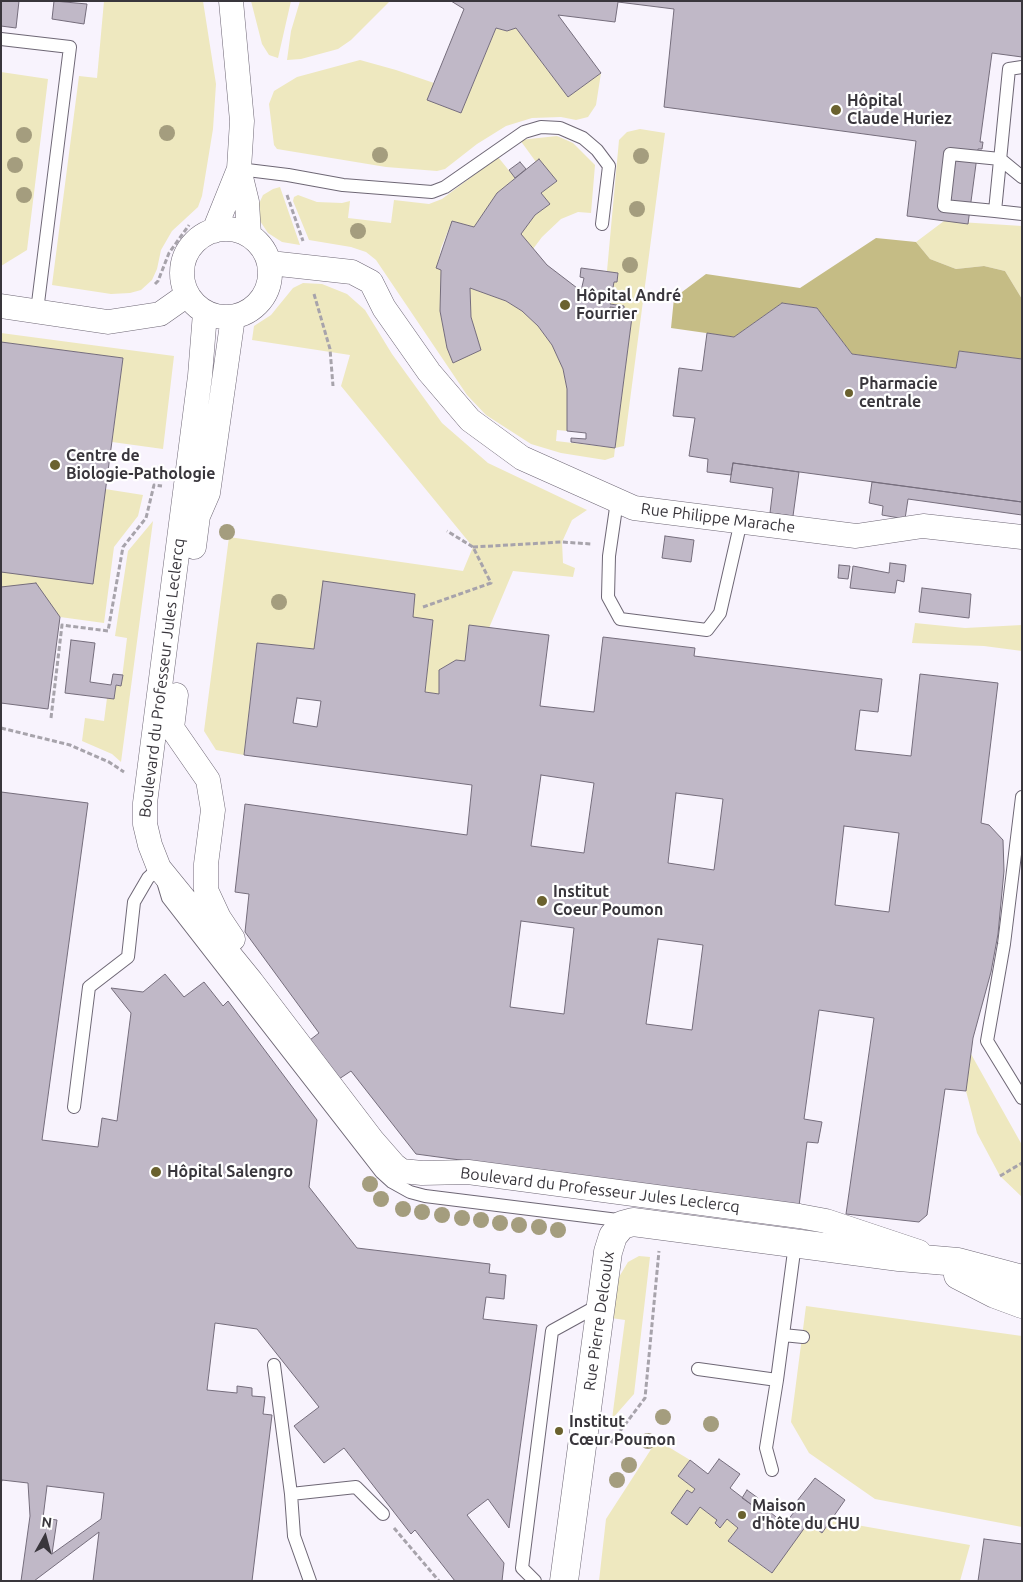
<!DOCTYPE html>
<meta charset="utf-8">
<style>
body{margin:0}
#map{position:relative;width:1023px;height:1582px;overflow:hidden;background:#f8f3fd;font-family:Ubuntu,sans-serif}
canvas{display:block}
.frame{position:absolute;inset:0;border:2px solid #39363c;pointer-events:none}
.north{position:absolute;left:20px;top:1512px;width:50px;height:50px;-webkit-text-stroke:4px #fff;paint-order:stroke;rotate:7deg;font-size:14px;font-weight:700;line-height:20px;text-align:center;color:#39363c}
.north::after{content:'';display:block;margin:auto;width:18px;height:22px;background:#39363c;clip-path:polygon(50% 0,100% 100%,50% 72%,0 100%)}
</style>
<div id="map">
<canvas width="1023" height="1582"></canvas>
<div class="frame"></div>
<div class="north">N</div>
</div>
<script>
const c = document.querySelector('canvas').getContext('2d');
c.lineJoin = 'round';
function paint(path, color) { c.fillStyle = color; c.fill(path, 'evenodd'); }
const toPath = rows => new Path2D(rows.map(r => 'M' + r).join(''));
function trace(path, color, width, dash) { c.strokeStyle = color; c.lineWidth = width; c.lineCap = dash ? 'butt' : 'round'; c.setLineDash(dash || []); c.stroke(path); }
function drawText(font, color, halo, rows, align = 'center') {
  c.font = font + ' Ubuntu,sans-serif'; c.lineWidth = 4.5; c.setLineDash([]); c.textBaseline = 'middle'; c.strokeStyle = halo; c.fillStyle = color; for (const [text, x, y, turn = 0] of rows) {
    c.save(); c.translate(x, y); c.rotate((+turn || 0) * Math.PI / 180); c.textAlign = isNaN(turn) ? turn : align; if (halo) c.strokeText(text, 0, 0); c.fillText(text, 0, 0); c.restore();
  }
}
paint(toPath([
 [104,1,203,1,216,84,213,129,202,196,198,207,172,231,161,250,157,269,152,280,141,290,130,293,111,294,52,285,79,76,97,78],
 [251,1,291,1,278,58,269,55,262,44],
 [300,1,390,1,351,40,338,49,301,59,287,60,291,31],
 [496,28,507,31,516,28,568,97,601,73,596,105,588,117,576,120,561,117,532,118,506,126,477,144,445,169,437,171,386,167,277,149,274,145,269,104,274,91,297,77,360,60,396,70,434,83,428,100,461,113],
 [1,72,48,79,27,250,1,266],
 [640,129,665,133,624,446,615,448,614,457,605,460,561,453,531,444,486,415,467,395,376,260,366,252,351,247,309,240,293,201,294,197,298,195,317,202,342,203,350,201,348,218,391,223,394,200,429,204,442,199,498,157,515,178,497,193,474,227,452,221,441,248,437,268,441,270,440,311,447,348,453,362,481,350,471,317,470,288,506,301,522,311,538,326,552,345,563,369,567,389,568,414,567,431,557,430,556,441,615,448,632,317,609,313,610,307,624,309,624,306,610,304,614,282,617,282,618,274,607,271,619,140,627,132],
 [557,136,573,143,595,165,591,213,578,212,561,219,542,237,533,249,521,234,535,215,550,204,541,193,557,181,536,162,520,140],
 [280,187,300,245,282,242,268,233,260,221,257,208,263,195,273,189],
 [944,221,1022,226,1022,299,1005,271,984,266,956,269,930,259,916,242],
 [303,283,322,284,347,294,365,310,392,354,442,423,488,463,587,510,572,520,562,542,563,563,575,568,573,577,513,571,489,628,469,625,465,661,456,660,439,670,439,694,425,692,433,620,314,649,257,643,244,755,216,750,204,731,229,537,463,571,473,547,341,386,350,355,252,340,254,326,271,315,293,288],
 [1,333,174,356,163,449,112,442,123,358,1,342],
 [105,489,143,495,138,516,114,547,104,623,60,617,1,587,1,572],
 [153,521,121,762,112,754,82,741,85,718,104,721,107,698,114,699,116,685,121,686,127,638,115,636,128,551],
 [915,623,965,628,1022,625,1022,651,984,646,912,643],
 [971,1054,1022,1145,1022,1197,1000,1176,977,1133,966,1091],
 [639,1256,650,1257,634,1394,612,1419,625,1320,611,1318,616,1282,628,1262],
 [806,1306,1022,1336,1022,1527,875,1499,809,1453,791,1422],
 [657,1440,690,1460,678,1476,695,1489,692,1493,687,1490,671,1513,687,1525,700,1507,717,1520,715,1523,720,1528,727,1519,738,1528,728,1541,771,1573,808,1523,822,1533,834,1517,851,1524,970,1545,960,1581,599,1581,606,1519]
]), '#eee8bf');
paint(toPath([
 [876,238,916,242,930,259,956,269,984,266,1005,271,1022,299,1022,359,959,351,956,368,852,354,817,308,782,303,734,337,671,328,674,298,706,274,800,288]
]), '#c5bc85');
const building = toPath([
 [1,1,19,1,16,28,1,26,1,1],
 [54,1,87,4,84,24,52,19,54,1],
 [451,1,1022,1,1022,57,992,53,980,142,983,142,982,149,978,149,968,224,907,216,916,141,664,107,674,9,618,2,615,22,558,15,601,73,568,97,516,28,507,31,496,28,461,113,427,100,464,9,451,1],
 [539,159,557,181,541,193,550,204,535,215,521,234,547,265,581,291,584,278,580,277,581,268,618,273,617,282,614,282,610,304,624,306,624,309,610,307,609,313,632,317,615,448,571,442,571,438,586,439,586,433,567,431,567,389,563,369,552,345,538,326,522,311,506,301,470,288,471,317,481,350,453,363,447,348,440,311,441,270,436,268,452,221,474,227,497,193,539,159],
 [520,162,526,169,515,178,509,170,520,162],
 [782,303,817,308,852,354,956,368,959,351,1022,359,1022,502,733,463,731,475,707,472,708,459,689,456,695,418,673,416,679,368,702,371,707,333,734,337,782,303],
 [1,342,123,358,93,584,1,572,1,342],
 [733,463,799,472,793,516,770,513,773,488,730,482,733,463],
 [872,482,1022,502,1022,515,908,499,905,519,882,515,883,506,869,503,872,482],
 [665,536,694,540,691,562,662,558,665,536],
 [890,563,906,565,904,582,897,580,895,593,850,588,853,566,889,573,890,563],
 [839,565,850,566,848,579,838,578,839,565],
 [323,581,415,594,413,617,433,620,425,692,439,694,439,670,456,660,465,661,469,625,549,635,540,706,594,712,603,637,695,648,694,656,882,679,878,712,860,710,855,750,911,756,920,674,998,683,981,823,989,825,1003,840,1004,871,998,934,991,972,973,1038,966,1091,945,1089,927,1215,919,1222,846,1214,874,1018,819,1010,804,1119,822,1122,818,1143,807,1142,799,1206,416,1154,351,1071,336,1081,306,1043,319,1033,245,932,249,894,235,892,245,804,467,835,472,785,244,755,257,643,314,649,323,581],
 [297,698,321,701,317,727,293,723,297,698],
 [541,775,594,783,584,853,531,846,541,775],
 [676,793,723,799,714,870,668,863,676,793],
 [844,826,899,833,889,912,835,905,844,826],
 [521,921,574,928,564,1014,510,1007,521,921],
 [658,939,703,945,692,1030,646,1024,658,939],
 [36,583,60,617,48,709,1,703,1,587,36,583],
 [922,588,971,594,969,618,919,612,922,588],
 [71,640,95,643,90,682,111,685,113,674,123,675,121,686,116,685,114,699,65,693,71,640],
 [1,792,88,803,42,1140,98,1147,102,1118,117,1121,131,1013,111,988,143,992,165,974,184,997,204,982,223,1006,228,1001,317,1120,309,1187,357,1248,490,1264,489,1273,506,1275,504,1299,486,1297,483,1319,537,1325,509,1528,488,1499,467,1515,504,1563,502,1581,455,1581,415,1530,411,1534,344,1448,324,1463,294,1426,319,1407,257,1329,215,1323,207,1390,237,1393,237,1386,252,1388,252,1396,265,1397,263,1414,272,1415,252,1581,93,1581,99,1532,34,1581,21,1581,30,1516,28,1483,2,1480,1,1484,1,792],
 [47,1486,104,1493,101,1519,52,1554,57,1520,43,1518,47,1486],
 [719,1459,740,1474,730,1488,752,1505,756,1501,785,1524,794,1512,790,1510,815,1478,845,1500,822,1533,808,1523,772,1573,728,1541,738,1528,727,1519,720,1528,715,1523,717,1520,700,1507,687,1525,671,1513,687,1490,692,1493,695,1489,678,1476,690,1460,708,1474,719,1459],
 [747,1490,758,1498,752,1505,742,1498,747,1490],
 [984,1539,1022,1544,1022,1581,978,1581,984,1539]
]);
paint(building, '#c0b8c7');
trace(building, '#756d7c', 1);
const service = toPath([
 [1,39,70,47,37,311],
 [1022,67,1009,69,995,211,1022,214],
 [239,169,288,175,343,185,432,192,445,187,524,132,541,127,560,128,583,138,597,150,609,166,602,224],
 [995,211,944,206,950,154,1000,159,1022,177],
 [617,501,609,556,608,597,620,619,707,630,720,613,741,521],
 [1022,797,1004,944,987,1041,1022,1098],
 [74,1107,89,987,128,957,134,902,148,878,159,868,168,898,381,1172,392,1182,410,1192,425,1196,626,1221],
 [783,1335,803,1337],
 [274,1365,291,1494,294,1536,310,1581],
 [698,1369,777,1380,766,1448,772,1470],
 [777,1380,795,1244],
 [291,1494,356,1487,383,1514],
 [535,1581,522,1568,552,1331,601,1304]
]);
const minor = toPath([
 [239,169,247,202,249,235],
 '182 273a44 44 0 1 1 88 0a44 44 0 1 1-88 0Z',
 [214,231,239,169,242,121,231,1],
 [270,263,352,272,371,282,384,308,429,372,470,420,522,458,634,508,856,536,923,526,1022,537],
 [1,306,108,322,160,314,187,295],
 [205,313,200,376,145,803,145,824,150,845,159,868,251,981,373,1141,394,1165,402,1171,422,1173,468,1172,799,1216,826,1221,919,1252],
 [194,547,198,516,208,493,233,317],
 [176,695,172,728,208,780,213,810,206,864,206,890,219,918,233,939]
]);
const tertiary = toPath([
 [958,1275,995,1294,1022,1304],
 [564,1581,608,1252,613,1236,622,1225,633,1222,899,1257,958,1262,1022,1279]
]);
trace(service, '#6e6775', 14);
trace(minor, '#6e6775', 25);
trace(tertiary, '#6e6775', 29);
trace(toPath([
 [287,195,303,241],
 [155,284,158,281,169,253,189,225],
 [314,294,330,349,333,386],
 [473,547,562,542,592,544],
 [423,607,491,583,473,547,447,531],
 [51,718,62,625,108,631,123,547,146,518,154,485,162,486],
 [1,728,70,745,109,762,124,772],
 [1000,1176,1022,1163],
 [611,1443,645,1398,659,1251],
 [394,1528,439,1581]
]), '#a7a3ab', 3, [5, 2.5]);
trace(service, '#fff', 12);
trace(minor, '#fff', 24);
trace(tertiary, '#fff', 28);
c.fillStyle = '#a49d7e';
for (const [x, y] of [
 [167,133],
 [24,135],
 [380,155],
 [641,156],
 [15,165],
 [24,195],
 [637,209],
 [358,231],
 [630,265],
 [227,532],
 [279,602],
 [370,1184],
 [381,1199],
 [403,1209],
 [422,1212],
 [442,1215],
 [462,1218],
 [481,1220],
 [500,1223],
 [519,1225],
 [539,1227],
 [558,1230],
 [663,1417],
 [711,1424],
 [648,1441],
 [629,1465],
 [617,1480]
]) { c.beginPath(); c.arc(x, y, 8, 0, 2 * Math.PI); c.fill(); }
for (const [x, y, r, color] of [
 [836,110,6,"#6a612e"],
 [565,305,6,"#6a612e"],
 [849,393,5,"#6a612e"],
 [55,465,6,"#6a612e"],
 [542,901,6,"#6a612e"],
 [156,1172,6,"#6a612e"],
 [559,1431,5,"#6a612e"],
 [742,1515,5,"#6a612e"]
]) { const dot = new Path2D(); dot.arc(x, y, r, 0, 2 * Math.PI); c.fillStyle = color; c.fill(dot); trace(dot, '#fff', 2); }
drawText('bold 16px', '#39363c', '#fff', [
 ["Hôpital",847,101],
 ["Claude Huriez",847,119],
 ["Hôpital André",576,296],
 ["Fourrier",576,314],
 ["Pharmacie",859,384],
 ["centrale",859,402],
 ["Centre de",66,456],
 ["Biologie-Pathologie",66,474],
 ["Institut",553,892],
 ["Coeur Poumon",553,910],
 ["Hôpital Salengro",167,1172],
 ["Institut",569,1422],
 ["Cœur Poumon",569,1440],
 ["Maison",752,1506],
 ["d'hôte du CHU",752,1524]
], 'left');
drawText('16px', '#39363c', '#fff', [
 ["Rue Philippe Marache",718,518,7],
 ["Boulevard du Professeur Jules Leclercq",162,678,-83],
 ["Boulevard du Professeur Jules Leclercq",600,1190,7],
 ["Rue Pierre Delcoulx",599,1321,-82]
]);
</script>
